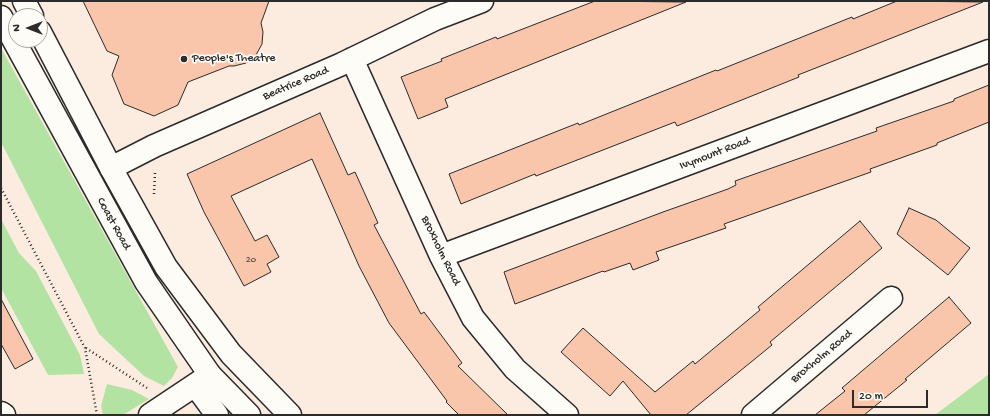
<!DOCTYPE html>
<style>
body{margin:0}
#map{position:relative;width:990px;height:416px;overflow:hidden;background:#fcece0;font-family:"Gochi Hand",sans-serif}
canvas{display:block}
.frame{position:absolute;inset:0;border:2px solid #2b2b2b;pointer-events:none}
.north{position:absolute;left:8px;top:8px;width:40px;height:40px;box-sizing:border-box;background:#fdfcf7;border:1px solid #a9a8a5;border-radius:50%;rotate:270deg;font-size:11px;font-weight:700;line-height:16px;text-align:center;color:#2b2b2b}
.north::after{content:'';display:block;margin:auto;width:14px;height:18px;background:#2b2b2b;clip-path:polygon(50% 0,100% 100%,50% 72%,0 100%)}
.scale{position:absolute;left:852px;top:390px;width:76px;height:18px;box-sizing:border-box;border:2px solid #2b2b2b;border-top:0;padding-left:5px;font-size:12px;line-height:14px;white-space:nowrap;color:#2b2b2b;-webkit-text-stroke:3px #fdfcf7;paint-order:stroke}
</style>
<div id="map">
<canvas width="990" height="416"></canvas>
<div class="frame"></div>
<div class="north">N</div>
<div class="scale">20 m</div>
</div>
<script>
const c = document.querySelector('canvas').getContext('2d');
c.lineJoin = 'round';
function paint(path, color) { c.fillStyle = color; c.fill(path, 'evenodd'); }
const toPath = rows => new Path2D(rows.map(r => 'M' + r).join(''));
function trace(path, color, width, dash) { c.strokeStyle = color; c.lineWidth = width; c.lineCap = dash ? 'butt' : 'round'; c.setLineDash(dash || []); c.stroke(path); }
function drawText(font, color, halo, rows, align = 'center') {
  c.font = font + ' "Gochi Hand",sans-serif'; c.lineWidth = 3.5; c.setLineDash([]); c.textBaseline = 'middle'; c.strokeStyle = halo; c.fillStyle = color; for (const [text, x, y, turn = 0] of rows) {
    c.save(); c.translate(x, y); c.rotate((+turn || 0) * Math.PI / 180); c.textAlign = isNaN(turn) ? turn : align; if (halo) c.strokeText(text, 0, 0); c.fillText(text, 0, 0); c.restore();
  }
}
paint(toPath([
 [1,48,178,367,172,378,164,386,144,376,99,334,1,142],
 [1,219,19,253,36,271,80,355,84,374,48,375,1,288],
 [989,373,989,415,935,415,989,374],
 [107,384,132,390,149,399,123,415,103,415,101,406]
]), '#b3e3a2');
const building = toPath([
 [83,1,269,1,261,23,263,32,262,44,256,55,246,63,234,66,229,66,188,82,178,105,154,116,124,104,112,75,119,56,107,51,83,1],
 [595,1,686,2,445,99,448,107,418,119,401,77,442,61,441,59,496,37,497,39,595,1],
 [897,1,983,2,798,75,799,77,677,126,675,122,536,176,535,174,461,204,449,174,578,123,579,125,716,70,717,71,852,17,853,19,897,1],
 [989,85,989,122,937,143,937,145,870,169,871,172,724,224,726,228,656,252,659,260,633,270,630,263,604,272,603,271,515,304,504,272,663,212,728,189,736,185,735,181,877,131,876,128,954,101,954,99,989,85],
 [320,113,348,175,355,172,378,223,374,225,421,314,424,312,462,363,458,366,508,415,459,415,446,402,447,401,389,323,359,266,312,159,231,196,255,241,267,235,279,257,267,264,271,272,244,286,204,212,187,174,320,113],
 [909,208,936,220,970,248,948,275,897,234,909,208],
 [860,221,882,248,770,342,772,345,686,415,651,415,623,381,610,396,561,352,583,328,655,392,693,361,695,364,760,310,758,307,860,221],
 [949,297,971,323,905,379,907,380,864,415,815,415,845,391,842,388,949,297],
 [1,299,33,359,15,369,1,344,1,299]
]);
paint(building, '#fac6ab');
trace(building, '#2b2b2b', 1);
const minor = toPath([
 [352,59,441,256,473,318,515,369,567,415],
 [111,168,154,146,342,64,435,19,482,1],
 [441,256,989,51],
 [195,385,217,415],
 [1,413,4,415],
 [150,415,210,375],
 [753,415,891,298]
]);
const trunk = toPath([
 [24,1,32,16],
 [1,17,146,282,210,375,249,415],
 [40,32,111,168,166,267,231,354,290,415]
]);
trace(minor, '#2b2b2b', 25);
trace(trunk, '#2b2b2b', 25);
trace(toPath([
 [1,188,85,348,97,415],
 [154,194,155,173],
 [86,348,147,388]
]), '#2b2b2b', 2.5, [1, 3]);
trace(minor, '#fdfcf7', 22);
trace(trunk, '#fdfcf7', 22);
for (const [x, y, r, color] of [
 [184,59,4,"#2b2b2b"]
]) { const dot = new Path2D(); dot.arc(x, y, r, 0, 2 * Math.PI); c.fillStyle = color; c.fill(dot); trace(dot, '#fdfcf7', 1.5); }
drawText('10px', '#5f524b', null, [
 ["20",251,260]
]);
drawText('12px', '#2b2b2b', '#fdfcf7', [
 ["People's Theatre",192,59]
], 'left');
drawText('12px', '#2b2b2b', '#fdfcf7', [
 ["Beatrice Road",296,84,-23],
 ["Ivymount Road",715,154,-21],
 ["Coast Road",113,224,61],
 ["Broxholm Road",440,251,64],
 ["Broxholm Road",822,357,-40]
]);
</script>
